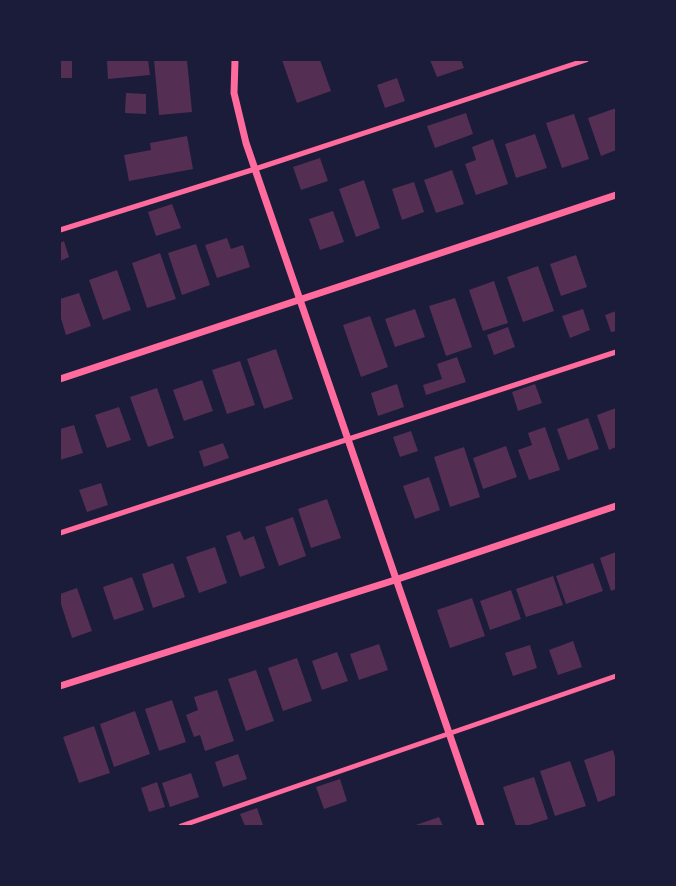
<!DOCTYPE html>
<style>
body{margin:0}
#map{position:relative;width:676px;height:886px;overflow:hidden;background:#1b1b3a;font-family:"IBM Plex Sans",sans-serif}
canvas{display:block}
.frame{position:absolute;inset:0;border:61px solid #1b1b3a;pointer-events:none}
</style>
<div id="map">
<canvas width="676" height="886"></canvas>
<div class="frame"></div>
</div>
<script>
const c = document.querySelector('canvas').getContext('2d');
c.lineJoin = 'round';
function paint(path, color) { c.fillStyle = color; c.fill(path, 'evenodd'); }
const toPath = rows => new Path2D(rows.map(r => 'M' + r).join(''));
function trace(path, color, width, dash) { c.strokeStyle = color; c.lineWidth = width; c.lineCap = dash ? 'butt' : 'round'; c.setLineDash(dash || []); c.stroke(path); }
paint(toPath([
 [60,60,72,60,72,78,60,78],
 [119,60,148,60,150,75,108,79,107,61],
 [154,60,187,60,192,112,159,115],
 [282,60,320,60,331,91,297,103],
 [430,60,461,60,464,68,437,77],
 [397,78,405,101,385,108,377,85],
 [126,93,146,94,146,114,125,113],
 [616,108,616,150,601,156,588,118],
 [466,113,473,134,435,148,427,126],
 [574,114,589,159,562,168,546,123],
 [535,134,547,168,516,178,505,144],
 [187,136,193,169,129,181,124,155,151,150,150,143],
 [493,139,508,184,476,195,465,164,476,160,472,147],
 [320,158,328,181,301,190,293,167],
 [452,170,464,204,436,213,424,180],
 [364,180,380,228,356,237,339,189],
 [414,182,424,212,402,220,392,189],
 [172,204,181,228,156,236,148,212],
 [333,211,344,242,320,250,309,219],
 [227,238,231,249,243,245,250,267,217,278,205,245],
 [64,241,69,257,60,261,60,243],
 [196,244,210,285,182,295,168,253],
 [160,253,176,299,147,308,132,263],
 [576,255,587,287,561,296,550,264],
 [538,266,554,311,523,322,507,277],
 [117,270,131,310,103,320,89,280],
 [494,281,508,323,483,331,469,290],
 [79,293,91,326,66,335,60,315,60,299],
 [455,298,472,347,446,356,429,306],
 [415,309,425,337,395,347,385,319],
 [583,309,590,330,570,338,562,316],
 [616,311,616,331,611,332,605,315],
 [370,316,388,367,361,377,343,325],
 [508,327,515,347,494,355,487,335],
 [276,349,293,399,264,409,247,359],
 [457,357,466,382,426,395,423,385,442,379,437,364],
 [240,361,255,405,227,414,212,370],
 [202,380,213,411,184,421,173,390],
 [397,384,404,407,378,416,371,393],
 [535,384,542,403,518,411,512,392],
 [157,388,174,438,148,447,130,397],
 [119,407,131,440,107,448,95,415],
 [616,408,616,447,609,450,597,415],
 [588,418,599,449,568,460,557,429],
 [74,425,83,453,60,460,60,429],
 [545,427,560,470,529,480,518,450,532,445,528,433],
 [411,431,418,451,400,457,393,437],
 [223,443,229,458,204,467,199,451],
 [506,446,517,477,483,489,473,458],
 [464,447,480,497,450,507,434,457],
 [429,477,440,510,415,519,403,486],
 [101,483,108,505,87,512,79,490],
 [327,499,341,538,311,548,298,509],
 [293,517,306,556,279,566,265,527],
 [240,531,244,540,254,536,265,568,240,577,226,536],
 [215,547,227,583,199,593,186,557],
 [616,552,616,589,611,591,600,558],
 [173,563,185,597,153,608,142,574],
 [593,563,603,591,566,604,556,576],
 [553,576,563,605,526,617,516,589],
 [132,577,144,610,114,620,103,587],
 [77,588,92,631,72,638,60,601,60,594],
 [511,590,521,619,490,630,480,601],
 [472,598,485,636,450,648,437,610],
 [573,641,582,667,558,675,549,650],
 [379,644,388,670,359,680,350,654],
 [530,645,537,668,513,676,505,653],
 [337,652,348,681,322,690,312,661],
 [297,658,312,701,283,711,268,668],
 [256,670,274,721,246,731,228,679],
 [217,690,234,741,205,751,200,735,194,737,186,715,198,710,194,697],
 [172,700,186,742,159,751,145,709],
 [135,711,150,754,114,767,100,724],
 [94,726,110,773,79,783,63,737],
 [613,750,616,761,616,795,598,802,584,760],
 [238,754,247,779,223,787,215,762],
 [570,761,586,806,555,816,540,771],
 [191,773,199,797,170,807,162,783],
 [534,777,548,819,526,826,516,826,503,787],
 [340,779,347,801,324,809,316,787],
 [157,782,165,807,149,812,141,788],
 [257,808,263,825,245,826,240,814],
 [439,817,443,826,413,826]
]), '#542f53');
trace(toPath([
 [60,230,255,169,586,60],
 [60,533,616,352],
 [181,826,616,676]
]), '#ff6b9d', 5);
trace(toPath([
 [235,60,234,93,246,143,481,826],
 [60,379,616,195],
 [60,686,395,580,616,506]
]), '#ff6b9d', 7);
</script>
